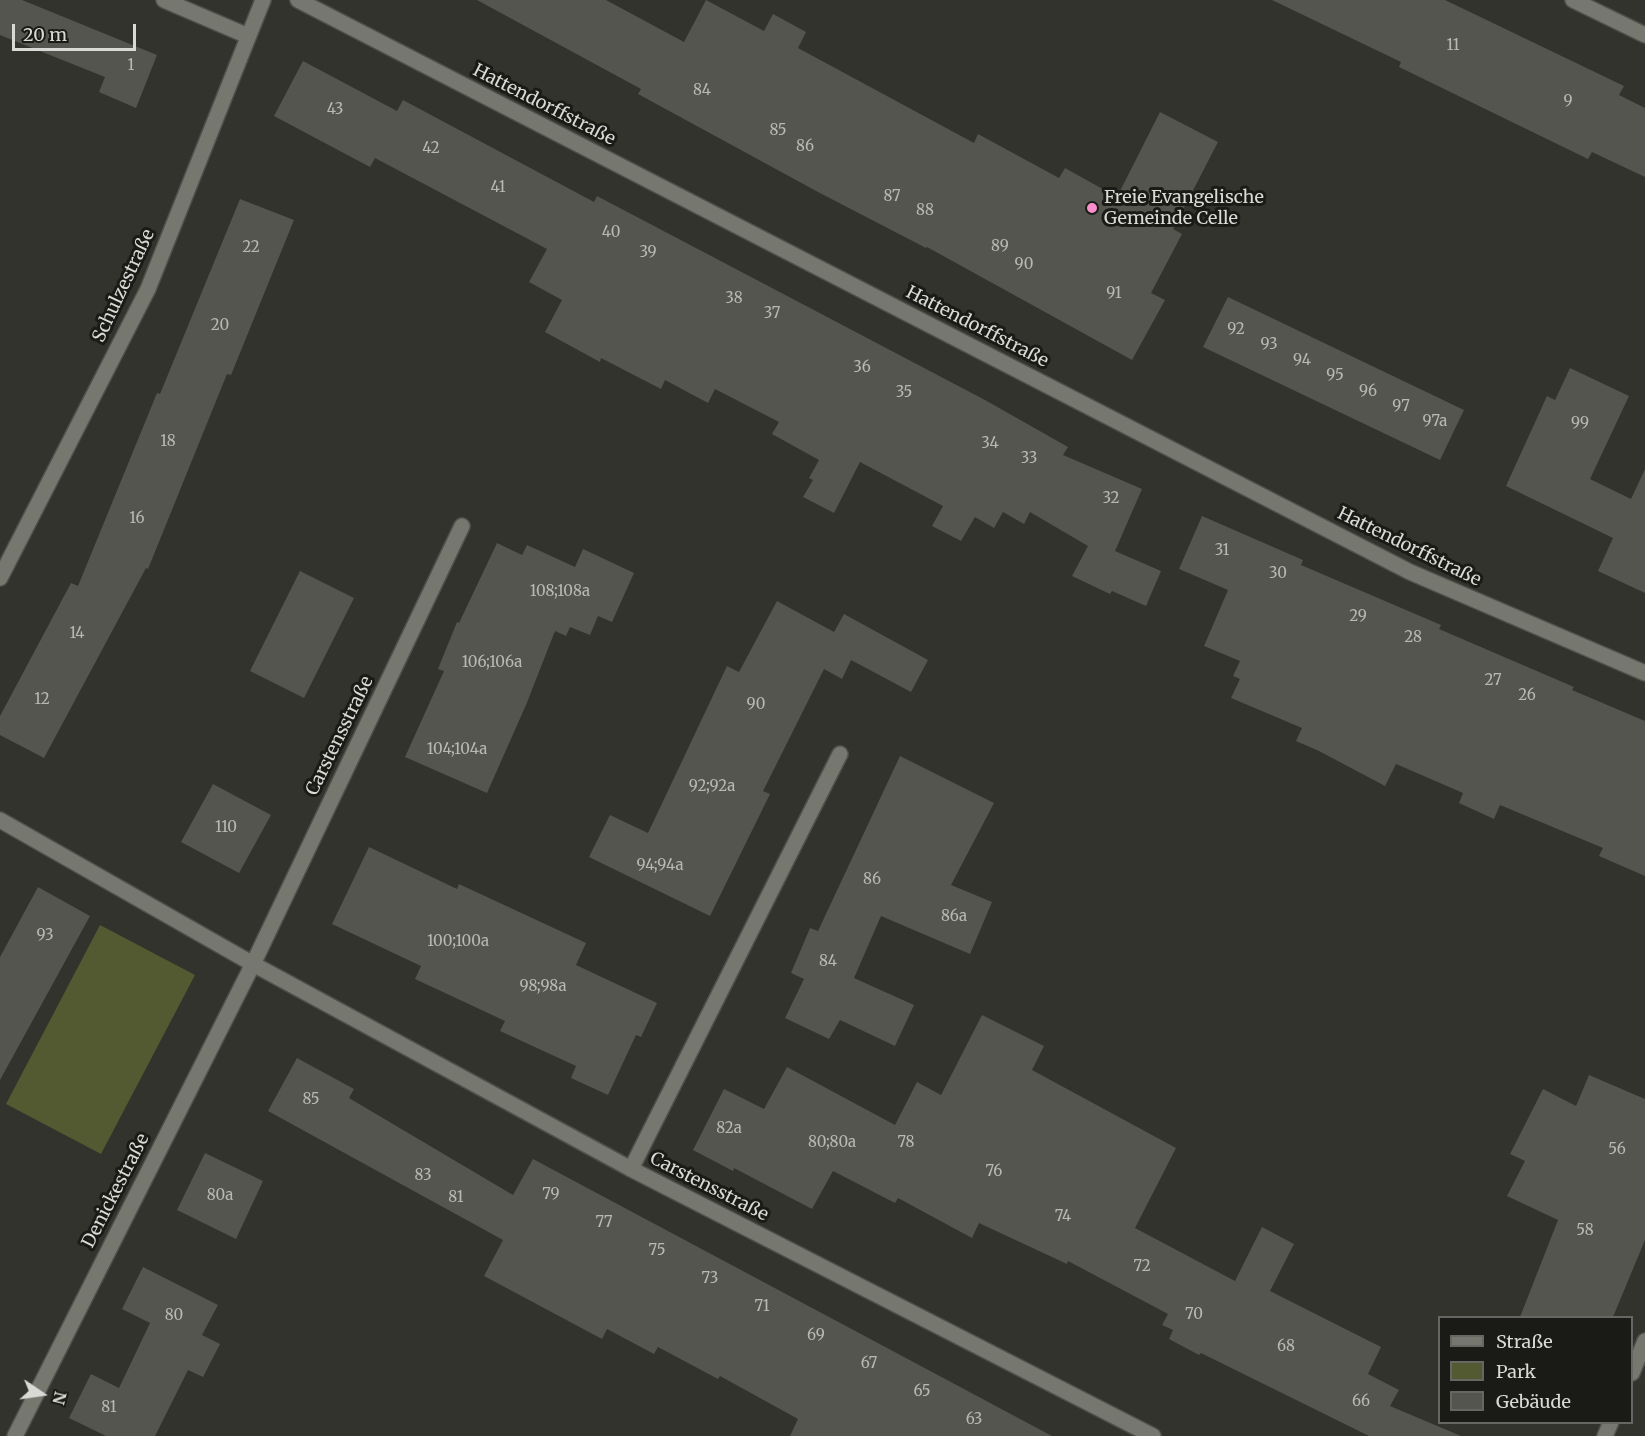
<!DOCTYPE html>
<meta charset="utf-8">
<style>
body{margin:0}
#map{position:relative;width:1645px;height:1436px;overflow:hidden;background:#32332c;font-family:Merriweather,serif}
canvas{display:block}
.legend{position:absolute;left:1438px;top:1316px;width:195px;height:108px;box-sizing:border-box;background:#1a1b17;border:2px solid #666763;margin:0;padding:8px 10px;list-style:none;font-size:18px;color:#d9dad6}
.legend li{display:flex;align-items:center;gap:12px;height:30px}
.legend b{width:30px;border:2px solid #666763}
.north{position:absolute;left:12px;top:1364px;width:60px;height:60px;-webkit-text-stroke:4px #1a1b17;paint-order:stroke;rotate:103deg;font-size:16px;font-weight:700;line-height:24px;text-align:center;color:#d9dad6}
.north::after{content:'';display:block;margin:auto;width:21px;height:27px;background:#d9dad6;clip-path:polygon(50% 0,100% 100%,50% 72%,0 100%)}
.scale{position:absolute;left:12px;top:24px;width:124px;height:27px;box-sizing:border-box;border:3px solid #d9dad6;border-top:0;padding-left:8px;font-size:18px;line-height:21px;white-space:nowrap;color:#d9dad6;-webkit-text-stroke:4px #1a1b17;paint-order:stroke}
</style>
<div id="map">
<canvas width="1645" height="1436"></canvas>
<ul class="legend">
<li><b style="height:8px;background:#767870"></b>Straße</li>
<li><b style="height:16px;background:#535a31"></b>Park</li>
<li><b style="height:16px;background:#54554e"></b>Gebäude</li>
</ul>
<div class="north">N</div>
<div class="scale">20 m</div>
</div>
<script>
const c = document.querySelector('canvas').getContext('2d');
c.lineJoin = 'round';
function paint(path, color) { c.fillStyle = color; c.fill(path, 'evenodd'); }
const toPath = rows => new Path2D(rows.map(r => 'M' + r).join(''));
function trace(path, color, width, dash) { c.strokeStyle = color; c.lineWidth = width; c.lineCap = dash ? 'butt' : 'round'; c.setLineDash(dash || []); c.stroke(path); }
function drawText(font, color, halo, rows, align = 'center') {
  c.font = font + ' Merriweather,serif'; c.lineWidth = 6; c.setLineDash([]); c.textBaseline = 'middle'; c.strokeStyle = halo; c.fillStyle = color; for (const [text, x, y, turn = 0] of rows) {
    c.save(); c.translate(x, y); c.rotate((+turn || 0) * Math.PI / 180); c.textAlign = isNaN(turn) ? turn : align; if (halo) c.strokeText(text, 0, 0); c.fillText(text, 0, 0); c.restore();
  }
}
paint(toPath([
 [100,925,195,975,101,1154,6,1104]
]), '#535a31');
paint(toPath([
 [0,0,22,0,157,55,136,108,99,92,105,77,0,35],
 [477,0,606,0,684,42,706,0,764,31,773,14,806,32,798,48,974,143,978,134,1059,178,1065,168,1117,197,1160,112,1218,142,1173,229,1182,234,1151,293,1165,300,1132,360,927,247,926,248,818,192,638,94,641,89],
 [1272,0,1445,0,1624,86,1619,95,1645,108,1645,177,1592,152,1588,159,1399,67,1401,62],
 [303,61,397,111,403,100,594,202,597,196,985,400,1068,447,1063,455,1142,489,1115,551,1161,571,1146,606,1112,591,1110,594,1072,576,1088,546,1030,512,1024,524,1003,512,994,528,975,517,961,541,932,526,943,506,860,462,834,513,803,497,813,480,809,478,819,460,772,434,779,422,715,389,708,403,665,380,661,389,601,358,600,362,545,332,562,300,529,282,547,249,375,158,370,167,274,116],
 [240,199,294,220,231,375,227,374,148,569,146,568,44,758,0,735,0,716,71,583,78,586,157,393,160,394],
 [1228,297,1464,410,1440,460,1203,347],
 [1570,368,1629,396,1590,479,1631,499,1645,469,1645,593,1598,571,1613,538,1506,486,1547,396,1555,400],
 [1202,516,1303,560,1301,565,1441,625,1439,629,1574,687,1572,690,1645,721,1645,876,1599,856,1603,848,1500,805,1494,819,1459,803,1463,793,1396,764,1385,786,1319,751,1296,741,1302,728,1231,698,1240,679,1233,676,1240,661,1204,646,1228,590,1179,569],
 [497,543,522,555,527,545,575,567,583,549,634,573,612,622,598,616,590,635,570,627,566,636,555,631,526,705,487,793,405,757,444,671,438,669,457,622,459,623],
 [300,571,354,598,304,698,250,671],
 [777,601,834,632,844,614,928,660,911,692,851,660,842,679,824,669,763,791,770,794,710,916,589,857,610,815,648,833,727,666,739,672],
 [900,756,994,803,951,885,992,902,970,954,881,916,854,978,914,1005,895,1046,840,1020,829,1039,785,1018,804,979,791,973,810,928,818,931],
 [213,784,271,815,239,873,181,842],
 [369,847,457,889,459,884,586,943,576,965,657,1003,641,1037,636,1035,608,1095,571,1078,576,1066,500,1031,505,1021,415,979,421,966,332,924],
 [38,887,90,916,0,1080,0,957],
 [982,1015,1044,1046,1032,1070,1176,1148,1135,1228,1235,1281,1262,1227,1294,1244,1270,1291,1381,1347,1368,1374,1399,1390,1390,1406,1461,1436,1369,1436,1201,1353,1199,1355,1169,1339,1173,1330,1162,1325,1168,1314,1068,1261,1067,1264,979,1223,972,1238,898,1198,895,1203,833,1171,812,1209,734,1168,733,1171,693,1150,724,1089,764,1109,787,1067,895,1125,917,1082,941,1095],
 [297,1058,354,1089,349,1098,513,1195,533,1159,1052,1436,790,1436,798,1419,720,1376,718,1379,658,1347,654,1354,607,1329,602,1339,484,1276,503,1240,268,1111],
 [1589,1075,1645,1099,1645,1240,1613,1317,1520,1317,1558,1220,1507,1196,1525,1161,1510,1154,1543,1089,1576,1106],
 [205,1153,263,1181,236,1239,177,1210],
 [143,1267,218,1305,202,1335,220,1344,203,1377,188,1370,155,1436,106,1436,69,1418,91,1374,119,1388,150,1323,122,1309]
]), '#54554e');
const service = toPath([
 [631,1169,840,754],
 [1632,1373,1645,1341],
 [1605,1436,1611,1422]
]);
const minor = toPath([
 [164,0,248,36],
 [298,0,1410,572,1645,673],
 [1573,0,1645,35],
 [0,578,148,289,263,0],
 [0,820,253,964,631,1169,1153,1436],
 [15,1436,253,964,462,526]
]);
trace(service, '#4f504b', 18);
trace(minor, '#4f504b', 18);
trace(service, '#767870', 15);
trace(minor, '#767870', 15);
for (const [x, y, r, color] of [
 [1092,208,6,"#f990ca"]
]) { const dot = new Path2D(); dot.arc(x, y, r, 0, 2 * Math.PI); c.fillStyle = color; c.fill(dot); trace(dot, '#1a1b17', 2); }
drawText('15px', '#b8b9b4', null, [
 ["11",1453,46],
 ["1",131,66],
 ["84",702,91],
 ["9",1568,102],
 ["43",335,110],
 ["85",778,131],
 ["86",805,147],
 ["42",431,149],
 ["41",498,188],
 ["87",892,197],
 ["88",925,211],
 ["40",611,233],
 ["89",1000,247],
 ["22",251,248],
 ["39",648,253],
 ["90",1024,265],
 ["91",1114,294],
 ["38",734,299],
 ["37",772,314],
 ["20",220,326],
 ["92",1236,330],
 ["93",1269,345],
 ["94",1302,361],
 ["36",862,368],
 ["95",1335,376],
 ["96",1368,392],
 ["35",904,393],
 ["97",1401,407],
 ["97a",1435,422],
 ["99",1580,424],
 ["18",168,442],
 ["34",990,444],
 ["33",1029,459],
 ["32",1111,499],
 ["16",137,519],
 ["31",1222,551],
 ["30",1278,574],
 ["108;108a",560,592],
 ["29",1358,617],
 ["14",77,634],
 ["28",1413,638],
 ["106;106a",492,663],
 ["27",1493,681],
 ["26",1527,696],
 ["12",42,700],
 ["90",756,705],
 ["104;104a",457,750],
 ["92;92a",712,787],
 ["110",226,828],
 ["94;94a",660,866],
 ["86",872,880],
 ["86a",954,917],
 ["93",45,936],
 ["100;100a",458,942],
 ["84",828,962],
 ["98;98a",543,987],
 ["85",311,1100],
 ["82a",729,1129],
 ["80;80a",832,1143],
 ["78",906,1143],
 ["56",1617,1150],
 ["76",994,1172],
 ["83",423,1176],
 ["79",551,1195],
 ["80a",220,1196],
 ["81",456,1198],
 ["74",1063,1217],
 ["77",604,1223],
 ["58",1585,1231],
 ["75",657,1251],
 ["72",1142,1267],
 ["73",710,1279],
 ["71",762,1307],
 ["70",1194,1315],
 ["80",174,1316],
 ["69",816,1336],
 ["68",1286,1347],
 ["67",869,1364],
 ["65",922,1392],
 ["66",1361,1402],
 ["81",109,1408],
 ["63",974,1420]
]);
drawText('18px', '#d9dad6', '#1a1b17', [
 ["Hattendorffstraße",544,105,27],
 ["Schulzestraße",124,286,-65],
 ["Hattendorffstraße",977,327,27],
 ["Hattendorffstraße",1409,547,26],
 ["Carstensstraße",340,736,-64],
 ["Carstensstraße",709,1187,27],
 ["Denickestraße",116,1191,-63]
]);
drawText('18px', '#d9dad6', '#1a1b17', [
 ["Freie Evangelische",1104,198],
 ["Gemeinde Celle",1104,219]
], 'left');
</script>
